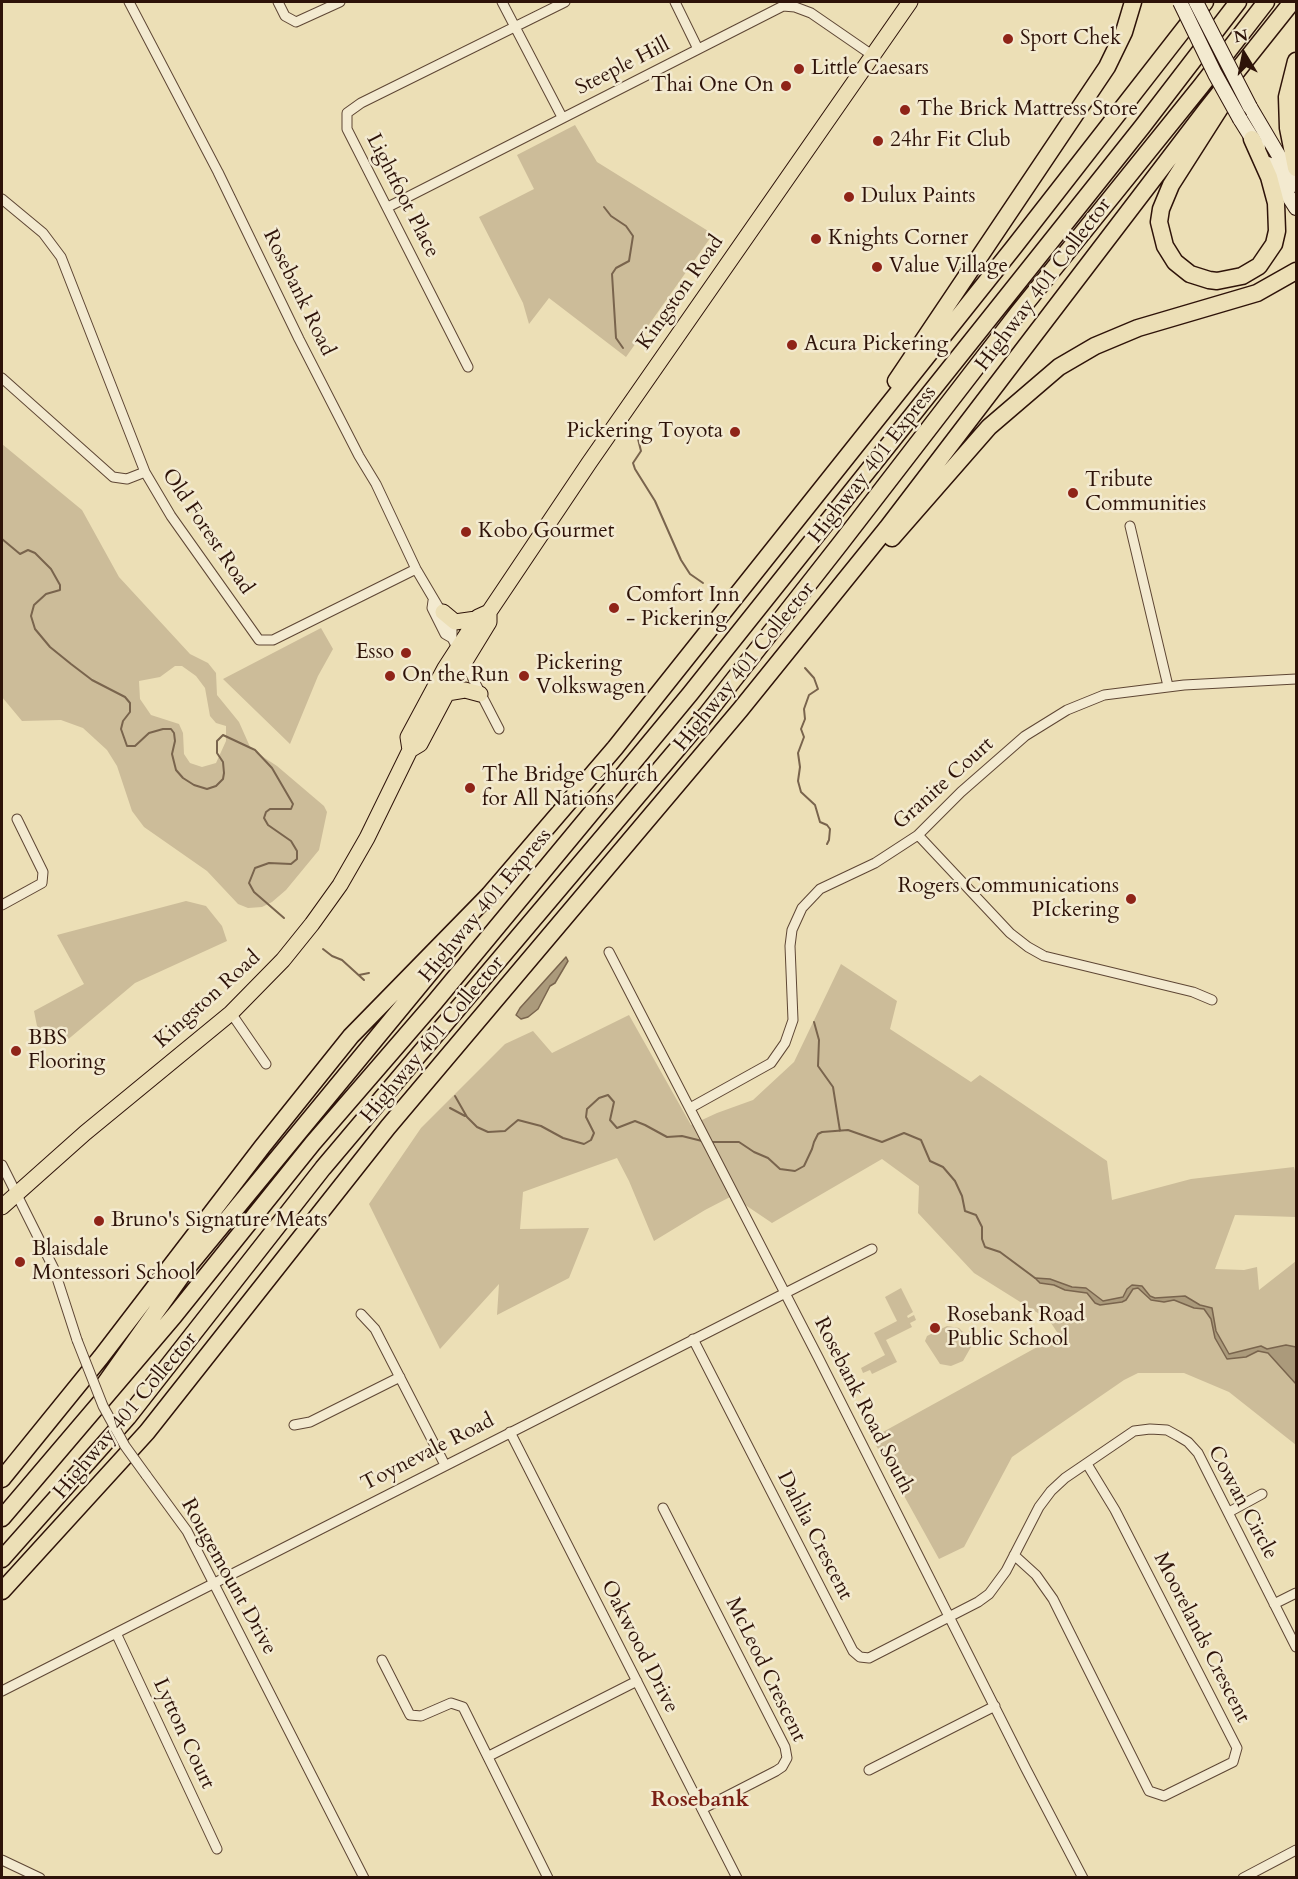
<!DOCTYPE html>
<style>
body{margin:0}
#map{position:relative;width:1298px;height:1879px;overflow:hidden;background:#ecdfb6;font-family:Cardo,serif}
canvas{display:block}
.frame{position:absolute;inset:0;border:3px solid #2e1309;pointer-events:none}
.north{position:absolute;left:1214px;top:24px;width:60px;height:60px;-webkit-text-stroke:4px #f3ead0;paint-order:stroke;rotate:350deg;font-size:16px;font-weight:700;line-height:24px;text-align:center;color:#2e1309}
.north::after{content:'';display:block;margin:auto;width:21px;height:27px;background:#2e1309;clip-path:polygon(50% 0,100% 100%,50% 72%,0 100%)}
</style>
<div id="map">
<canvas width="1298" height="1879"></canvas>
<div class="frame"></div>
<div class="north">N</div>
</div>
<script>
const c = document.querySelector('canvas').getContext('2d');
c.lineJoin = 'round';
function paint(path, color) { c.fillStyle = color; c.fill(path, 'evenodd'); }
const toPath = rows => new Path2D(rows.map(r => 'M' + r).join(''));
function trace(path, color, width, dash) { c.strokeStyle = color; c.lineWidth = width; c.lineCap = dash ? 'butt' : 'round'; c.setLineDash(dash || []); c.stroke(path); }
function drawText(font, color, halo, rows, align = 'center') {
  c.font = font + ' Cardo,serif'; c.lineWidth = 5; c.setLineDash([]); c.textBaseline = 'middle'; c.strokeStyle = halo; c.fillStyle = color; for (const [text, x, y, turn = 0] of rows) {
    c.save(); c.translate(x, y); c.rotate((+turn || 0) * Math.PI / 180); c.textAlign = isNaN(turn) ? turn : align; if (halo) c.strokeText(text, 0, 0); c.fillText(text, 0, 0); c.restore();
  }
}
paint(toPath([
 [575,125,597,162,713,234,626,357,549,298,529,324,523,303,479,217,534,189,517,155],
 [2,444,82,510,119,577,190,654,208,663,216,673,217,695,239,722,251,749,277,766,324,806,327,812,319,850,286,890,272,902,262,907,248,908,238,904,207,871,144,827,132,811,117,766,107,750,83,728,61,720,22,721,2,697],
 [175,666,182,666,196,676,205,688,210,716,216,723,226,726,226,741,216,763,202,767,190,763,184,754,183,733,179,724,151,715,140,699,139,681,160,677],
 [321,628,333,649,318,676,290,744,223,679],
 [186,901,206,906,222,926,227,941,135,983,59,1047,37,1026,34,1011,84,984,57,935],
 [841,964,897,1001,890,1029,971,1082,980,1075,1107,1161,1112,1200,1191,1179,1294,1167,1296,1175,1296,1217,1235,1215,1215,1269,1244,1270,1257,1267,1259,1290,1296,1261,1296,1445,1229,1392,1184,1373,1138,1373,1124,1380,1012,1457,964,1547,939,1559,872,1438,1059,1335,1049,1320,974,1273,918,1213,919,1186,882,1159,772,1223,732,1196,705,1210,654,1241,629,1181,617,1158,523,1192,520,1229,589,1228,569,1278,497,1315,499,1284,440,1349,369,1204,421,1128,505,1044,533,1031,552,1053,629,1015,691,1125,717,1113,753,1100,794,1062],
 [901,1288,913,1312,907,1316,908,1318,914,1315,916,1320,910,1323,912,1327,886,1340,897,1362,872,1374,870,1370,863,1373,861,1368,885,1355,874,1333,897,1321,885,1297],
 [947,1326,959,1328,968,1337,971,1347,963,1361,951,1366,940,1364,925,1341,927,1336]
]), '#ccbc99');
const water = toPath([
 [566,957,568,961,555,983,550,986,538,1009,528,1017,521,1019,516,1015,520,1008,566,957],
 [1035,1278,1050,1279,1072,1287,1086,1288,1103,1301,1123,1297,1127,1289,1132,1285,1142,1286,1150,1296,1155,1298,1185,1296,1200,1305,1212,1308,1216,1331,1229,1354,1261,1346,1267,1349,1286,1345,1296,1347,1296,1384,1268,1353,1258,1351,1246,1357,1227,1359,1215,1338,1211,1319,1204,1309,1194,1308,1174,1300,1164,1302,1151,1300,1138,1288,1133,1289,1126,1300,1122,1302,1100,1305,1095,1303,1087,1293,1065,1290,1054,1285,1040,1283,1035,1278]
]);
paint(water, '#ab9a7b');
trace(water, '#79644d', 1.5);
trace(toPath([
 [604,207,611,216,626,226,633,236,629,261,616,268,612,274,616,338,623,348],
 [638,439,641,451,633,463,635,469,655,501,681,560,690,574,703,583],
 [2,539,20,554,28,550,35,553,51,569,60,585,60,590,46,594,34,605,31,616,35,629,50,647,71,664,92,680,125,697,130,703,130,712,123,721,121,729,127,746,135,746,149,733,163,729,171,729,174,733,175,741,172,754,176,770,183,778,194,785,207,789,216,786,223,779,224,773,223,762,217,753,217,741,223,735,255,750,272,768,293,804,291,809,270,809,266,812,264,818,268,825,291,841,297,851,297,859,291,864,269,863,255,868,249,883,254,892,284,918],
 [805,668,814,678,818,689,809,695,804,709,805,719,801,729,804,737,798,753,800,767,798,781,801,792,815,805,820,822,827,825,830,829,829,840,827,844],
 [323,949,332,956,342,960,364,980],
 [359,975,369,973],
 [814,1022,819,1040,818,1066,833,1087,840,1131],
 [455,1096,467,1117,477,1127,488,1132,505,1131,518,1120,541,1126,563,1138,584,1144,591,1140,594,1133,586,1117,587,1109,599,1098,608,1095,614,1102,610,1120,617,1128,635,1121,645,1125,667,1137,682,1136,702,1141],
 [450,1108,465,1116],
 [711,1142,739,1142,754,1152,768,1158,780,1169,795,1171,804,1166,812,1149,814,1142,818,1134,822,1132,848,1130,882,1142,904,1133,921,1140,930,1161,943,1167,955,1181,962,1196,965,1211,976,1215,982,1227,982,1239,985,1247,1000,1252,1035,1278]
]), '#79644d', 2);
const minor = toPath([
 [129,2,218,172,299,339,359,456,376,484,416,569,452,630,452,638,499,729],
 [278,2,285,16,296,22,340,2],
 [502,2,562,117],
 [675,2,698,49],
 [2,199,43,233,61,257,145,472,171,516,259,640,273,640,416,569],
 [388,207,783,6,795,7,811,13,872,55],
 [468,367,347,129,347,113,361,103,565,2],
 [2,378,113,477,127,479,145,472],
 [1130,526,1168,686],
 [433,601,432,608,445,634,452,638],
 [918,835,1010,933,1028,947,1044,956,1193,992,1212,1000],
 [2,905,42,883,43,872,17,819],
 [609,952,818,1357,1026,1769,1083,1878],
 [231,1013,266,1064],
 [690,1108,771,1063,785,1043,793,1020,790,946,792,930,802,908,820,889,875,863,918,835,961,792,1025,736,1067,710,1104,695,1184,685,1296,679],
 [2,1165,54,1269,77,1340],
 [361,1314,375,1329,445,1465],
 [693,1339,853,1651,860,1657,869,1658,978,1602,989,1594,1006,1571,1039,1507,1051,1491,1065,1478,1134,1431,1150,1429,1167,1430,1178,1436,1188,1442,1198,1453,1296,1647],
 [294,1425,310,1422,400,1377],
 [510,1432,737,1878],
 [146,1475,187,1531,364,1878],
 [663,1508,785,1747,787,1758,782,1767,776,1771,702,1809],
 [1229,1512,1262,1494],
 [1014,1555,1036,1575,1053,1599,1149,1791,1164,1796,1233,1762,1237,1748,1115,1510,1087,1464],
 [1274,1604,1296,1593],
 [116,1633,217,1849],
 [382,1660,410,1715,421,1716,451,1703,463,1707,548,1878],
 [2,1691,872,1249],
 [489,1756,637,1681],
 [869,1770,995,1706],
 [2,1860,40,1878],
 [1243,1878,1296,1850]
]);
const secondary = toPath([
 [1250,107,1296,185],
 [1240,119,1258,148],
 [1268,164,1296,208]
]);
const primary = toPath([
 [443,612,455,622,476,619],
 [447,693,465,690,480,694],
 [410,750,408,737,445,668,478,617,489,612],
 [2,1207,85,1133,231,1013,283,960,312,924,340,885,367,838,410,750,420,744,456,676,489,622,489,612,589,463,910,2]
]);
const motorway = toPath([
 [1296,61,1287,97,1288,128,1296,168],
 [1222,105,1171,185,1161,209,1159,222,1165,246,1175,262,1190,274,1209,280,1217,281,1242,276,1259,266,1274,244,1277,231,1276,203,1269,177,1252,139],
 [896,381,1107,67,1124,32,1133,2],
 [892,538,989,427,1059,367,1095,346,1138,328,1257,293,1296,271],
 [104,1385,187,1268,453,945],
 [2,1479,101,1357,262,1147,351,1036,489,895,615,748,1014,247,1205,2],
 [2,1518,174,1316,313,1143,434,1003,690,694,1142,127,1238,2],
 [2,1559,128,1417,323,1168,706,715,840,544,1018,313,1201,86,1266,2],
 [2,1591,147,1432,388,1127,740,710,887,528,1206,110,1292,2]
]);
trace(minor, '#5e4634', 11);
trace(secondary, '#2e1309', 16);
trace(primary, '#2e1309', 17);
trace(motorway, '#2e1309', 19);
trace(minor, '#f3ead0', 9);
trace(secondary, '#f3ead0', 14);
trace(primary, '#ecdfb6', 15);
trace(motorway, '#ecdfb6', 16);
const minorBridge = toPath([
 [77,1340,103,1406,125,1446,146,1475]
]);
const secondaryBridge = toPath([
 [1180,2,1215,74,1240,119],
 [1196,2,1250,107]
]);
trace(minorBridge, '#5e4634', 11, []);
trace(secondaryBridge, '#2e1309', 16, []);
trace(minorBridge, '#f3ead0', 9);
trace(secondaryBridge, '#f3ead0', 14);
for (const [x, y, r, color] of [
 [1008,39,6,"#8f2418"],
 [799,69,6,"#8f2418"],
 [786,86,6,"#8f2418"],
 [905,110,6,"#8f2418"],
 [878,141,6,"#8f2418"],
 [849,197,6,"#8f2418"],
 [816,239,6,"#8f2418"],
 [877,267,6,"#8f2418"],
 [792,345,6,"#8f2418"],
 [735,432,6,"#8f2418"],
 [1073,493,6,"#8f2418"],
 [466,532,6,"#8f2418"],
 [614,608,6,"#8f2418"],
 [406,653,6,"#8f2418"],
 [390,676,6,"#8f2418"],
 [524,676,6,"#8f2418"],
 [470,788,6,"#8f2418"],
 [1131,899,6,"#8f2418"],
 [16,1051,6,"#8f2418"],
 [99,1221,6,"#8f2418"],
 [20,1262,6,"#8f2418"],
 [935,1328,6,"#8f2418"]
]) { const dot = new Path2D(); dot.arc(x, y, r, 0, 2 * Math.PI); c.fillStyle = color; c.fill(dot); trace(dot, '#f3ead0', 2); }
drawText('21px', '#2e1309', '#f3ead0', [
 ["Sport Chek",1020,39],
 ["Little Caesars",811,69],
 ["Thai One On",774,86,"right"],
 ["The Brick Mattress Store",917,110],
 ["24hr Fit Club",890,141],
 ["Dulux Paints",861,197],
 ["Knights Corner",828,239],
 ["Value Village",889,267],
 ["Acura Pickering",804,345],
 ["Pickering Toyota",723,432,"right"],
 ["Tribute",1085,481],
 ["Communities",1085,505],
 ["Kobo Gourmet",478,532],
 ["Comfort Inn",626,596],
 ["- Pickering",626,620],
 ["Esso",394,653,"right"],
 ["Pickering",536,664],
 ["Volkswagen",536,688],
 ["On the Run",402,676],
 ["The Bridge Church",482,776],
 ["for All Nations",482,800],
 ["Rogers Communications",1119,887,"right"],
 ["PIckering",1119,911,"right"],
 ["BBS",28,1039],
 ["Flooring",28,1063],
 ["Bruno's Signature Meats",111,1221],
 ["Blaisdale",32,1250],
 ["Montessori School",32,1274],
 ["Rosebank Road",947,1316],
 ["Public School",947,1340]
], 'left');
drawText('21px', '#2e1309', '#f3ead0', [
 ["Steeple Hill",623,67,-27],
 ["Lightfoot Place",402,196,63],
 ["Highway 401 Collector",1044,285,-53],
 ["Rosebank Road",298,293,64],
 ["Kingston Road",681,293,-55],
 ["Highway 401 Express",873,465,-52],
 ["Old Forest Road",207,532,56],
 ["Highway 401 Collector",745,667,-51],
 ["Granite Court",944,784,-42],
 ["Highway 401 Express",486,906,-50],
 ["Kingston Road",208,1000,-42],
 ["Highway 401 Collector",433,1040,-50],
 ["Rosebank Road South",863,1406,63],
 ["Highway 401 Collector",126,1416,-50],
 ["Toynevale Road",428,1453,-27],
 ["Cowan Circle",1242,1503,62],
 ["Dahlia Crescent",814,1536,63],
 ["Rougemount Drive",228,1577,61],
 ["Moorelands Crescent",1201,1638,63],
 ["Oakwood Drive",639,1647,63],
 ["McLeod Crescent",765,1670,64],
 ["Lytton Court",183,1734,65]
]);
drawText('bold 22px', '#7a1f14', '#f3ead0', [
 ["Rosebank",700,1801]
]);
</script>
